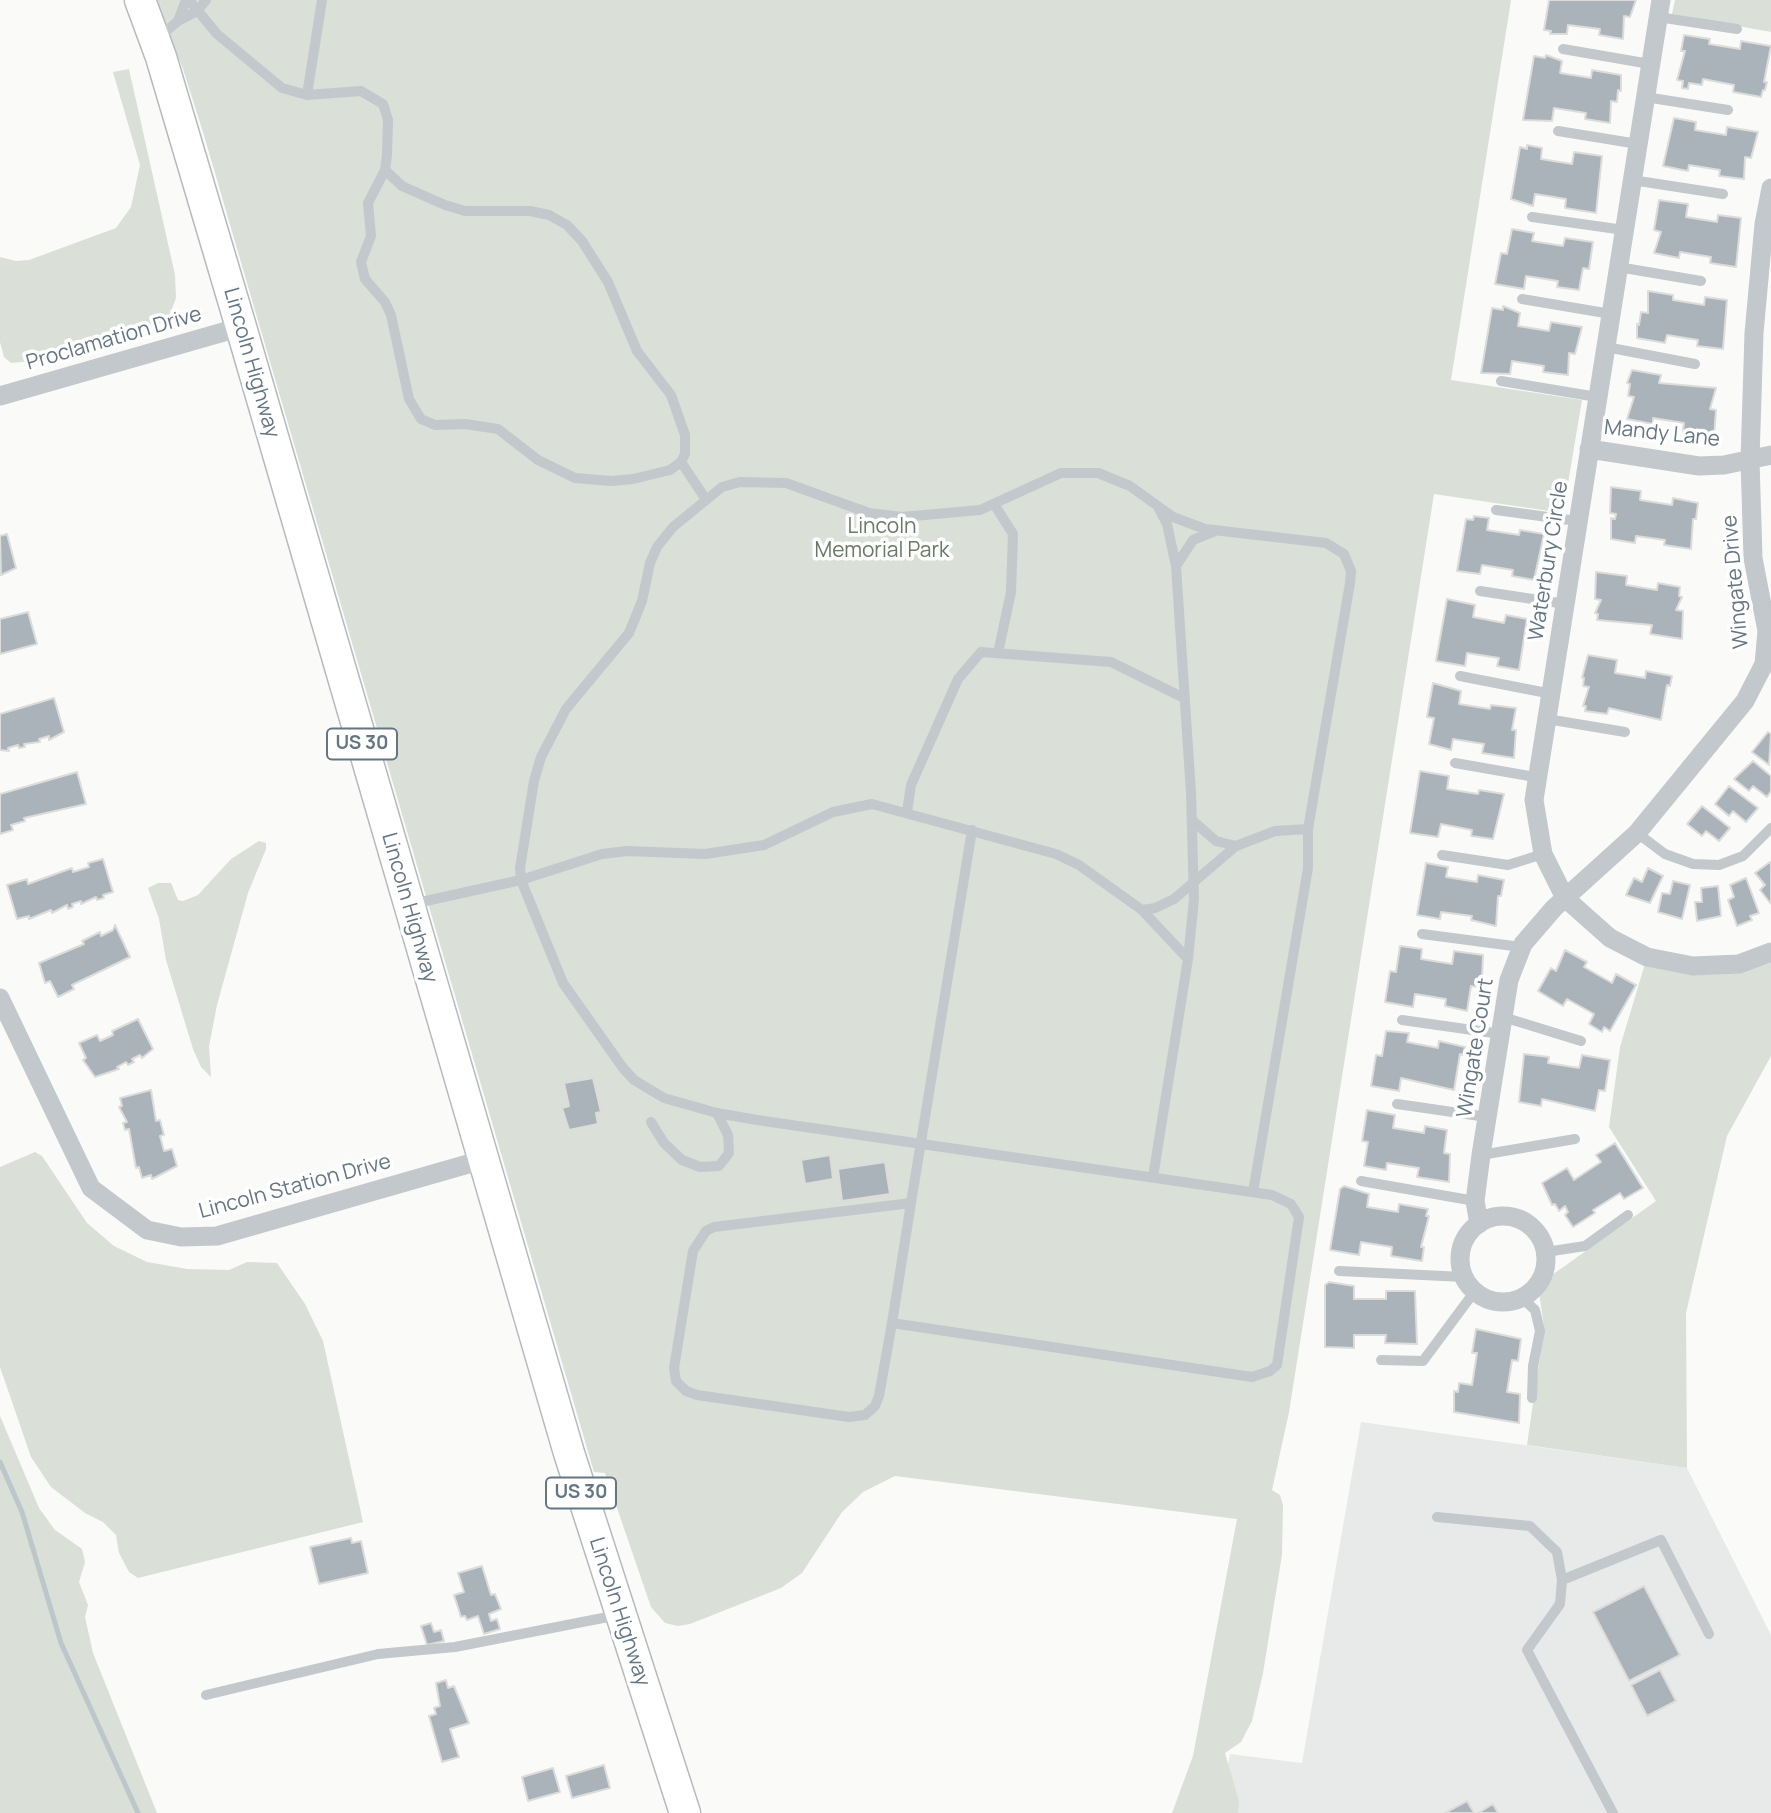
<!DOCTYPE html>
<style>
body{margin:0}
canvas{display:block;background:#fafaf8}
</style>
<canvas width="1771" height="1813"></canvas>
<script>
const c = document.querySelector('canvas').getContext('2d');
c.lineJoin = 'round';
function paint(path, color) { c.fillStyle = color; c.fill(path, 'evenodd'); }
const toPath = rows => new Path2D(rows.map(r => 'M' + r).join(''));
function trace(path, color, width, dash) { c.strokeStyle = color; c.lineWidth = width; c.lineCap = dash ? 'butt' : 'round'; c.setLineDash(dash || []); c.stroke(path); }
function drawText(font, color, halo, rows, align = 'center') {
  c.font = font + ' Manrope,sans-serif'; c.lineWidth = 7; c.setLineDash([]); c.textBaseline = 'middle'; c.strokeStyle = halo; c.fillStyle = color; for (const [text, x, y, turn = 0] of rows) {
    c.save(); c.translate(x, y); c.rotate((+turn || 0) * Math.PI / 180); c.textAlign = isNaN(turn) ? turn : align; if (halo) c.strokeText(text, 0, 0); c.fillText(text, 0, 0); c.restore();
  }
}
paint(toPath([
 [1361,1422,1687,1468,1771,1635,1771,1813,1219,1813,1230,1754,1302,1763]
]), '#e8e9e9');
paint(toPath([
 [156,0,1511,0,1451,380,1582,400,1563,513,1434,494,1289,1412,1272,1490,1280,1495,1283,1505,1282,1555,1263,1673,1252,1721,1241,1742,1225,1753,1239,1801,1238,1813,1172,1813,1193,1756,1237,1519,895,1476,863,1492,842,1512,802,1573,781,1588,690,1624,678,1626,665,1623,651,1607,605,1473,594,1472,203,132,183,69],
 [1675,0,1771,0,1771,32,1672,14],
 [129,69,175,275,176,298,170,314,156,327,144,331,33,361,11,363,4,357,0,342,0,257,16,261,29,260,116,228,131,207,140,165,113,72],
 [259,841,266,843,266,849,248,893,217,1005,209,1046,211,1077,201,1067,193,1049,166,960,159,919,148,888,158,883,171,883,178,900,183,901,198,895,231,859],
 [1771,952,1771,1056,1727,1136,1686,1313,1687,1468,1527,1445,1544,1327,1538,1285,1656,1201,1609,1127,1620,1047,1647,957,1693,966],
 [35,1152,42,1156,87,1223,114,1246,147,1262,187,1269,229,1270,247,1262,277,1263,305,1304,323,1341,363,1522,138,1578,129,1572,119,1553,116,1535,103,1522,85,1513,51,1487,31,1457,0,1367,0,1167],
 [0,1416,39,1508,55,1530,82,1549,85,1562,79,1582,88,1605,85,1617,93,1653,157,1813,0,1813]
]), '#dadfd7');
trace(toPath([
 [0,1462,22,1512,61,1643,138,1813]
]), '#bbc7cb', 5);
const building = toPath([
 [1549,0,1636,0,1630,17,1624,16,1623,39,1599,35,1600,29,1568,25,1567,34,1550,34,1551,31,1544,30,1549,0],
 [1684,35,1710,39,1709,44,1740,49,1741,41,1771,46,1764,82,1767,82,1765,90,1763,90,1761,97,1733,92,1734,85,1703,79,1702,85,1689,83,1688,89,1682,88,1683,81,1677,80,1685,51,1681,51,1684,35],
 [1546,55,1562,61,1560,73,1591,78,1592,70,1621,75,1621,91,1618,90,1617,102,1611,101,1610,123,1585,119,1586,113,1554,108,1552,121,1523,120,1534,56,1545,58,1546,55],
 [1674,118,1696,122,1695,130,1726,135,1727,127,1758,132,1751,158,1745,157,1744,179,1719,176,1720,170,1689,165,1688,171,1663,166,1674,118],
 [1527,145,1542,148,1541,159,1572,164,1574,152,1602,156,1596,213,1565,208,1566,199,1535,194,1533,206,1511,199,1520,147,1527,149,1527,145],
 [1659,200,1688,204,1686,217,1717,222,1718,215,1741,218,1736,267,1710,263,1711,257,1680,252,1679,258,1654,253,1661,232,1654,230,1659,200],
 [1512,229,1534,233,1532,241,1563,246,1565,238,1593,242,1589,269,1583,268,1579,290,1557,287,1558,281,1526,276,1524,289,1495,284,1501,253,1507,254,1512,229],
 [1648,291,1673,295,1673,300,1704,305,1705,297,1727,300,1723,349,1697,346,1698,340,1667,335,1665,343,1637,338,1637,324,1639,325,1641,312,1648,313,1648,291],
 [1503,306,1520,313,1518,326,1549,331,1551,322,1582,327,1575,354,1569,353,1568,375,1543,372,1544,366,1512,361,1510,374,1481,373,1492,308,1503,310,1503,306],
 [1632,370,1661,375,1659,383,1716,388,1710,409,1716,410,1714,437,1683,431,1684,423,1653,418,1653,424,1627,419,1634,397,1628,396,1630,384,1627,383,1632,370],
 [1611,487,1641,491,1640,500,1672,505,1673,498,1698,503,1696,519,1693,519,1691,549,1664,545,1665,540,1636,536,1635,543,1611,539,1611,518,1615,519,1616,514,1610,513,1611,487],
 [1474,516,1489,518,1487,530,1519,535,1520,530,1544,534,1534,580,1512,576,1513,570,1482,565,1480,574,1457,571,1466,519,1473,520,1474,516],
 [7,534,16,568,1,575,0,536,7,534],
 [1596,572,1627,576,1626,585,1657,590,1658,583,1680,587,1679,596,1682,597,1676,610,1683,611,1682,639,1650,634,1652,625,1597,620,1598,614,1595,613,1601,600,1595,599,1596,572],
 [1447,599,1475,605,1473,617,1504,623,1506,615,1527,619,1519,670,1497,666,1499,658,1467,653,1465,666,1436,661,1447,599],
 [28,612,37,644,0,654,0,619,28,612],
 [1588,655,1617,660,1615,673,1645,678,1646,671,1672,676,1670,686,1667,685,1661,720,1609,708,1607,714,1585,711,1586,706,1583,706,1589,687,1583,686,1584,678,1582,678,1588,655],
 [1433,683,1461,691,1459,704,1490,709,1491,705,1516,708,1512,730,1516,730,1514,758,1482,753,1484,744,1453,739,1451,750,1429,744,1434,718,1427,717,1433,683],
 [54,698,64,732,49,740,49,736,39,739,40,742,24,744,25,747,19,748,18,745,8,748,9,751,0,750,0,714,54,698],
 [1768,732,1771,734,1769,765,1752,752,1768,732],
 [1753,761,1771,776,1771,791,1767,797,1753,786,1749,791,1734,779,1753,761],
 [1420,771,1449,776,1447,789,1478,794,1479,790,1504,794,1493,839,1471,836,1472,830,1441,824,1438,837,1410,833,1420,771],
 [77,772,86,804,24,818,25,821,11,825,13,830,0,834,0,794,77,772],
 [1729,786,1758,808,1746,822,1733,811,1729,816,1715,804,1729,786],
 [1702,806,1730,828,1719,841,1706,831,1702,836,1687,824,1702,806],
 [103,859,113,892,103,895,104,898,97,900,96,897,81,904,81,901,72,904,73,907,68,909,67,905,52,913,51,910,29,919,29,916,17,919,7,885,27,879,28,884,72,868,73,872,89,867,88,863,103,859],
 [1770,862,1771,864,1771,904,1760,890,1765,885,1755,873,1770,862],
 [1426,863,1448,867,1446,877,1477,882,1478,875,1504,880,1501,896,1498,896,1496,926,1471,920,1472,916,1441,912,1440,919,1417,915,1426,863],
 [1648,868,1663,876,1650,903,1626,895,1634,878,1642,882,1648,868],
 [1746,878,1759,913,1750,916,1752,920,1737,926,1728,900,1734,897,1730,885,1746,878],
 [1673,881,1690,885,1682,919,1658,912,1662,893,1670,894,1673,881],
 [1718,886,1721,916,1697,921,1695,902,1702,902,1701,888,1718,886],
 [115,925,130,957,72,985,74,989,58,997,50,981,45,983,39,963,84,944,82,941,100,932,101,936,113,930,115,925],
 [1400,946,1422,949,1421,959,1452,964,1454,951,1483,955,1482,979,1479,978,1478,987,1471,986,1467,1011,1445,1006,1446,999,1415,994,1413,1007,1385,1002,1390,971,1396,972,1400,946],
 [1565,950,1587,962,1584,967,1612,983,1616,974,1636,985,1610,1031,1604,1027,1602,1032,1589,1024,1594,1014,1567,999,1563,1006,1538,991,1551,968,1556,971,1565,950],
 [138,1019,153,1049,142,1058,140,1055,132,1059,134,1062,128,1065,126,1062,117,1067,119,1069,95,1077,83,1060,86,1058,79,1043,97,1035,100,1041,113,1035,112,1031,138,1019],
 [1386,1031,1409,1033,1407,1042,1438,1048,1439,1041,1465,1047,1463,1055,1460,1054,1454,1090,1401,1078,1399,1091,1371,1086,1376,1055,1382,1056,1386,1031],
 [1524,1054,1549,1057,1548,1063,1579,1068,1582,1055,1610,1060,1605,1091,1599,1090,1595,1111,1542,1099,1541,1106,1519,1102,1524,1054],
 [593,1078,601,1112,596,1113,598,1124,569,1130,562,1108,569,1106,564,1083,593,1078],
 [151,1090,156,1121,160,1120,164,1135,160,1136,164,1151,172,1149,177,1166,152,1179,151,1175,142,1178,139,1167,136,1168,129,1129,125,1130,123,1123,127,1122,119,1107,122,1106,120,1098,151,1090],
 [1367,1110,1395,1115,1393,1128,1424,1133,1425,1126,1447,1130,1444,1153,1450,1154,1449,1182,1417,1177,1419,1168,1387,1163,1386,1170,1364,1166,1368,1142,1362,1141,1367,1110],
 [1615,1143,1643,1188,1624,1199,1620,1193,1593,1210,1595,1213,1573,1227,1565,1215,1568,1212,1565,1206,1559,1211,1555,1204,1552,1205,1542,1183,1567,1168,1574,1180,1601,1162,1596,1155,1615,1143],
 [830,1155,833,1179,805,1184,801,1160,830,1155],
 [885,1162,890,1194,842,1201,838,1169,885,1162],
 [1344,1186,1369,1194,1367,1207,1398,1212,1399,1204,1428,1209,1426,1216,1429,1216,1421,1247,1424,1247,1422,1261,1391,1256,1392,1247,1361,1242,1359,1255,1330,1250,1340,1189,1344,1186],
 [1329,1282,1354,1286,1354,1299,1386,1299,1386,1291,1415,1291,1417,1344,1385,1343,1386,1335,1354,1335,1354,1348,1325,1347,1325,1285,1329,1282],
 [1476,1329,1521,1339,1518,1361,1512,1360,1507,1392,1520,1394,1519,1423,1454,1412,1454,1391,1458,1392,1459,1383,1472,1385,1477,1353,1472,1353,1476,1329],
 [351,1538,352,1543,361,1541,368,1573,319,1584,310,1547,351,1538],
 [482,1566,491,1595,495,1594,501,1609,489,1614,491,1621,497,1619,500,1629,484,1634,478,1616,467,1620,465,1616,461,1617,454,1595,464,1592,458,1573,482,1566],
 [1644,1586,1680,1655,1629,1681,1593,1612,1644,1586],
 [431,1623,434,1632,441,1630,444,1641,427,1645,421,1626,431,1623],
 [1660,1670,1676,1701,1647,1716,1631,1685,1660,1670],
 [446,1680,448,1688,454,1686,469,1723,450,1729,459,1757,442,1762,429,1716,436,1714,434,1708,440,1706,436,1683,446,1680],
 [604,1765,610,1788,572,1798,566,1776,604,1765],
 [553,1768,560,1792,528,1801,522,1777,553,1768],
 [1467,1801,1474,1813,1445,1813,1467,1801],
 [1493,1804,1498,1813,1478,1813,1493,1804]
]);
paint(building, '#aab3b9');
trace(building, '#dcdcda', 2);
const primary = toPath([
 [140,0,161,57,241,327,569,1453,685,1813]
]);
trace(primary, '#b5babe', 33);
trace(toPath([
 [189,0,217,34,282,88,307,95,361,91,383,104,388,120,387,155,385,170,368,203,371,236,361,262,365,279,385,302,391,315,409,399,421,419,435,425,465,424,498,429,538,460,575,478,611,481,633,479,670,470,681,462,705,498],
 [1658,17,1737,29],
 [178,21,197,11,206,0],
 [158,38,178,21,186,0],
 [1563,49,1650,64],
 [307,95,322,0],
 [1645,97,1728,110],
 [1558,131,1638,144],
 [385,170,402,186,445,205,465,211,530,211,549,215,567,225,582,241,608,282,637,351,671,395,685,435,685,454,681,462],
 [1632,180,1723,194],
 [1532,217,1624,230],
 [1618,267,1701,281],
 [1522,299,1611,314],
 [1606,347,1695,364],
 [1501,381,1597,397],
 [994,504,1013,534,1011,592,998,653],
 [1496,510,1577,521],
 [1176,566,1193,540,1215,531],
 [1480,591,1565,604],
 [1460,676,1552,694],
 [1547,719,1625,732],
 [1455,763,1535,777],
 [907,812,911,785,958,679,981,652,1111,662,1184,698],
 [1193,821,1216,841,1236,846],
 [1637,833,1665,854,1693,864,1719,865,1743,856,1771,828],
 [1442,855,1508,865,1543,854],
 [412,904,521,880,602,854,627,851,705,854,764,845,833,812,872,804,1056,854,1079,865,1142,910,1188,959],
 [1142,910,1155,908,1174,899,1236,846,1275,831,1308,829],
 [1422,934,1521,947],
 [1503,1017,1581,1041],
 [1402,1020,1501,1034],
 [1397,1104,1487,1117],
 [651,1122,664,1143,682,1160,700,1167,719,1166,729,1153,728,1135,717,1113],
 [1481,1155,1575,1139],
 [1153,1177,1188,959,1194,899,1191,793,1176,566,1167,524,1159,509],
 [1361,1181,1475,1201],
 [911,1203,714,1227,706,1231,693,1251,674,1368,676,1381,686,1391,697,1395,849,1417,865,1415,875,1406,879,1396,892,1323,911,1203,972,830],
 [1546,1252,1585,1246,1628,1215],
 [1339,1271,1464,1277],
 [1522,1298,1535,1310,1540,1331,1533,1366,1532,1398],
 [892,1323,1252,1377,1270,1371,1277,1365,1299,1217,1291,1204,1272,1195,757,1120,717,1113,664,1098,634,1080,623,1068,563,983,521,880,520,868,534,781,541,757,566,709,629,633,642,601,650,563,657,547,673,527,722,487,740,482,786,483,869,513,902,517,980,510,1061,473,1098,473,1130,486,1173,517,1205,529,1326,543,1344,554,1351,571,1350,583,1308,829,1308,868,1253,1192],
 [1381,1360,1423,1361,1475,1291],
 [1437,1517,1530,1526,1557,1552,1562,1580,1560,1604,1527,1650,1613,1813],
 [1562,1580,1661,1540,1709,1634],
 [206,1695,378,1654,455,1647,618,1615]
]), '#c3c8cc', 10);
trace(toPath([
 [1661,0,1534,800,1543,854,1565,898,1610,938,1647,957,1693,966,1739,964,1771,952],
 [0,396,241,327],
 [1589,449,1699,466,1724,465,1771,455],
 [0,998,91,1188,147,1230,181,1237,217,1236,482,1160],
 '1460 1259a43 43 0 1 1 86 0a43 43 0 1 1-86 0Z',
 [1479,1224,1475,1201,1481,1155,1509,980,1523,944,1554,908,1637,833,1745,701,1764,664,1767,631,1753,558,1750,460,1754,333,1764,224,1771,188]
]), '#c3c8cc', 19);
trace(primary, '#fff', 30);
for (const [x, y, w] of [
 [362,744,70],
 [581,1493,70]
]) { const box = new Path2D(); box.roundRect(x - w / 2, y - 15.5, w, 31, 5); c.fillStyle = '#fff'; c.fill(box); trace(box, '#657683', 2); }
drawText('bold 19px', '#657683', null, [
 ["US 30",362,744],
 ["US 30",581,1493]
]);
drawText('21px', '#657683', '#fff', [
 ["Proclamation Drive",114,339,-16],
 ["Lincoln Highway",251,363,74],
 ["Mandy Lane",1662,434,6],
 ["Waterbury Circle",1549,561,-81],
 ["Wingate Drive",1736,582,-95],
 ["Lincoln Highway",409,908,74],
 ["Wingate Court",1476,1048,-81],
 ["Lincoln Station Drive",295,1187,-15],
 ["Lincoln Highway",619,1612,72]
]);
drawText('21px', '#687a64', '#fff', [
 ["Lincoln",882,527],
 ["Memorial Park",882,551]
]);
</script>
